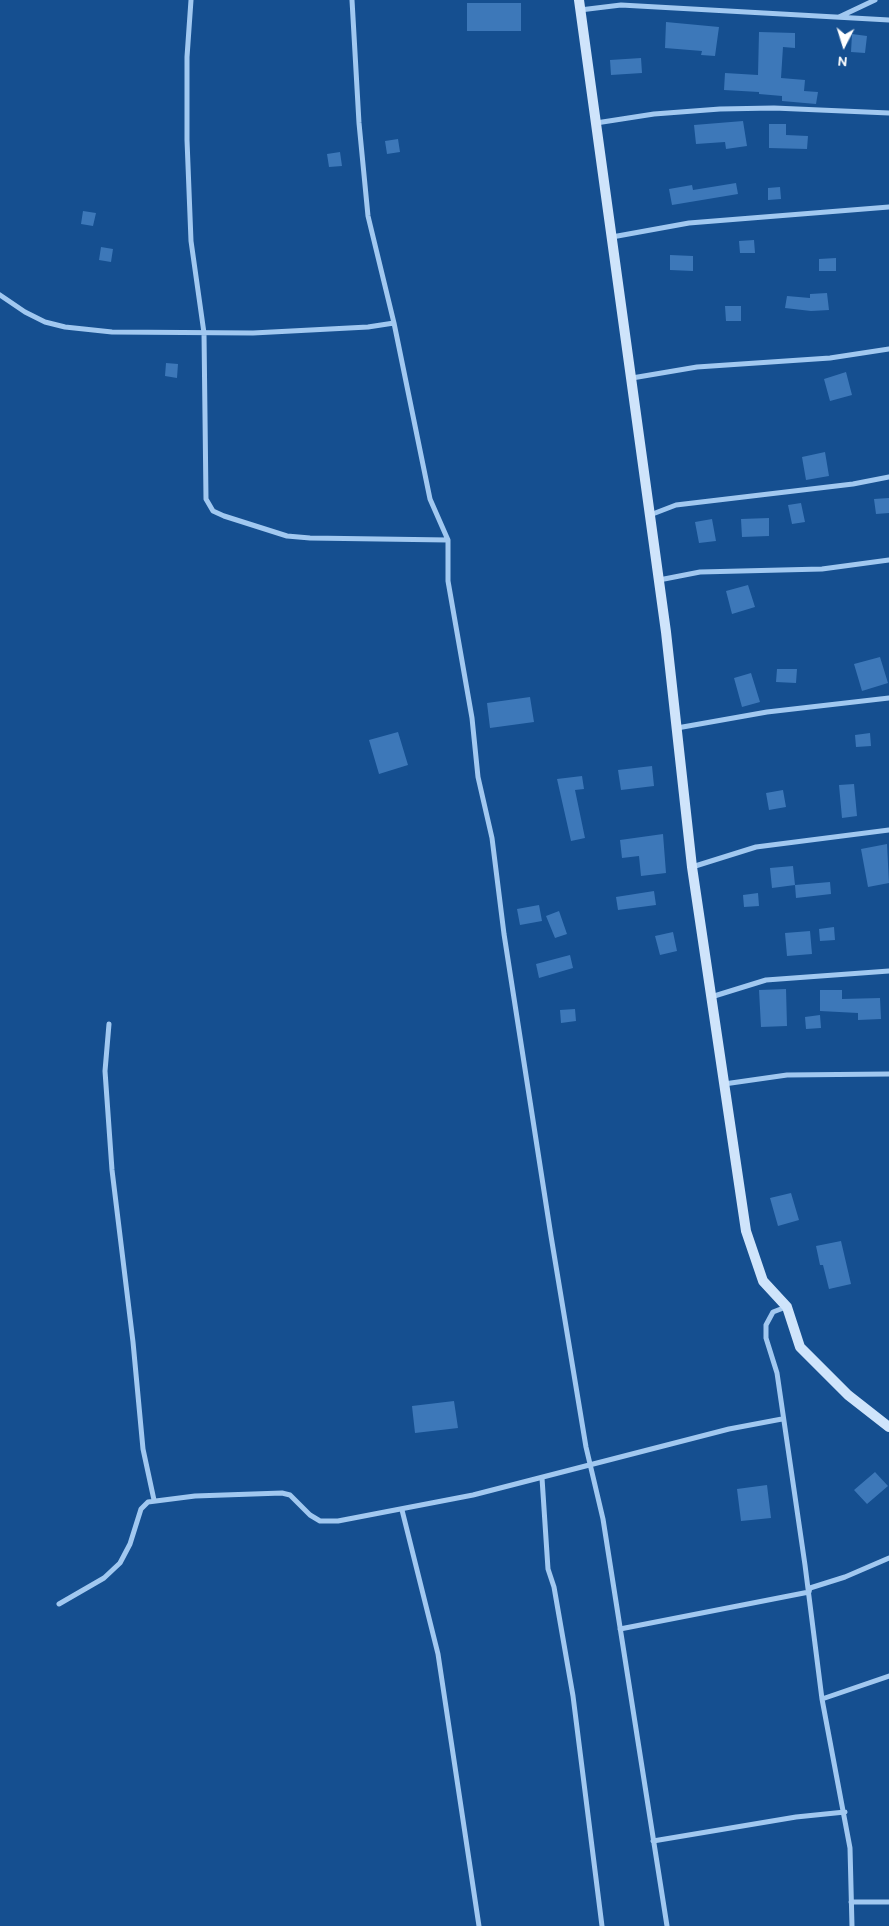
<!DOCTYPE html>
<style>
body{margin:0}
#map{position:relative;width:889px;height:1926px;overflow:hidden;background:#154f90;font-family:Overpass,sans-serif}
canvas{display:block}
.north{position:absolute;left:819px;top:20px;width:50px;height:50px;-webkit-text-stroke:4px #154f90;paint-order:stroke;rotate:185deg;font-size:14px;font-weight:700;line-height:20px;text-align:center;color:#fff}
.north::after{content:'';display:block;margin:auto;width:18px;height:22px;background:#fff;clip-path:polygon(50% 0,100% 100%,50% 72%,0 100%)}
</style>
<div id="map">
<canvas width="889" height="1926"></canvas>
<div class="north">N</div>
</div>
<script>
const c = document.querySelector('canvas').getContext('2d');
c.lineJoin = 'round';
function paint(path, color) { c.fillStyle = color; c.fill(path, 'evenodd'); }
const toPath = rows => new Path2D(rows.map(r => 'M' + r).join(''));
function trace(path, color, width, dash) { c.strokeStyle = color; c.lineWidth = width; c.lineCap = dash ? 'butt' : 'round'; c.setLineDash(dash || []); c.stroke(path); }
paint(toPath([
 [467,3,521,3,521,31,467,31],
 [666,22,719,27,715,56,701,55,702,51,665,48],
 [759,32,795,33,795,48,783,47,781,78,805,80,804,91,818,92,816,104,782,101,782,96,759,94,759,92,724,90,725,73,758,75],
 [852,34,867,36,865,53,851,52],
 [641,58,642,73,611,75,610,60],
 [743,121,747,146,726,149,725,142,696,144,694,125],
 [769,124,786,124,786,135,808,136,807,149,769,148],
 [398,139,400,152,387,154,385,141],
 [340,152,342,166,329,167,327,154],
 [736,183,738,194,672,205,669,189,692,185,693,190],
 [780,187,781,199,768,200,768,188],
 [83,211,96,213,93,226,81,224],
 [754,240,755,253,740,253,739,241],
 [101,247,113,249,111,262,99,260],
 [670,255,693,256,693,271,670,270],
 [836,258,836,271,819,271,819,259],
 [827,293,829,310,811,311,785,308,787,296,810,298,810,294],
 [725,306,741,306,741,321,726,321],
 [166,363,178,364,177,378,165,376],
 [846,372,852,395,830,401,824,379],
 [825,452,829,476,806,480,802,457],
 [889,498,889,513,876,514,874,499],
 [801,503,805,522,792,524,788,505],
 [769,518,769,536,742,537,741,519],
 [712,519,716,541,699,543,695,522],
 [748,585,755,607,732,614,726,591],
 [880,657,888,683,862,691,854,664],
 [777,669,797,669,796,683,776,682],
 [751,673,760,702,742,707,734,678],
 [530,697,534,722,490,728,487,703],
 [398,732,408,765,379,774,369,740],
 [870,733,871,746,856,747,855,735],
 [652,766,654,786,621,790,618,770],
 [582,776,584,789,575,790,585,838,571,841,557,779],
 [854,784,857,816,842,818,839,785],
 [783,790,786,807,769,810,766,793],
 [663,834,666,873,641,876,639,856,622,858,620,840],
 [887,844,889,883,868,887,861,849],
 [793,866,795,885,772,888,770,868],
 [830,882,831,894,796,898,795,885],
 [654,891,656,905,618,910,616,897],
 [758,893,759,906,744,907,743,895],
 [539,905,542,921,520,925,517,909],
 [559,911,567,934,555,938,546,916],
 [834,927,835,940,820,941,819,929],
 [810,931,812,954,787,956,785,933],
 [673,932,677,951,660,955,655,936],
 [570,955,573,968,539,978,536,964],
 [786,989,787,1026,761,1027,759,990],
 [820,990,842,990,842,999,880,998,881,1019,858,1020,858,1013,820,1011],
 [575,1009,576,1021,561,1023,560,1010],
 [820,1015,821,1028,806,1029,805,1017],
 [791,1193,799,1220,778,1226,770,1198],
 [841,1241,851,1284,829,1289,823,1265,820,1265,816,1246],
 [454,1401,458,1428,415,1433,412,1406],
 [875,1472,888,1486,867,1504,854,1490],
 [767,1485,771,1518,741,1521,737,1489]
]), '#3d78b9');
trace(toPath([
 [191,0,187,57,187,140,191,241,204,333,206,499,213,511,224,516,287,536,310,538,448,540],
 [352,0,359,123,368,216,394,323,430,499,448,540,448,581,472,718,478,777,492,838,504,934,551,1236,586,1447,603,1519,667,1926],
 [580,10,621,5,889,20],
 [839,17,875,0],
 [596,123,654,114,720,109,774,108,889,113],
 [612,237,689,223,889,207],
 [0,295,25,312,45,322,65,327,112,332,253,333,368,327,394,323],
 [632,378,697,367,830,358,889,349],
 [650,515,676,505,853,484,889,477],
 [659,580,700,572,822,569,889,560],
 [677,728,767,712,889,698],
 [692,867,756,847,889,830],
 [711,997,766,980,889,971],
 [109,1024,105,1071,112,1170,133,1342,143,1449,154,1500],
 [724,1084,787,1075,889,1074],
 [786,1307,773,1312,766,1325,766,1338,777,1373,805,1565,822,1699,850,1848,852,1926],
 [542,1478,548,1569,554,1587,573,1696,602,1926],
 [402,1510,438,1654,479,1926],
 [59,1604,104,1578,120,1563,130,1544,141,1509,148,1502,195,1496,282,1493,290,1495,310,1515,320,1521,338,1521,473,1495,729,1429,782,1419],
 [620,1629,809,1592,810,1588,845,1577,889,1558],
 [822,1699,889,1676],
 [653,1841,796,1817,845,1812],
 [851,1902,889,1902]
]), '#a1c8f0', 5);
trace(toPath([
 [579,0,666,632,692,867,746,1231,763,1281,787,1307,800,1347,848,1395,889,1427]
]), '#cfe4fb', 10);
</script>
